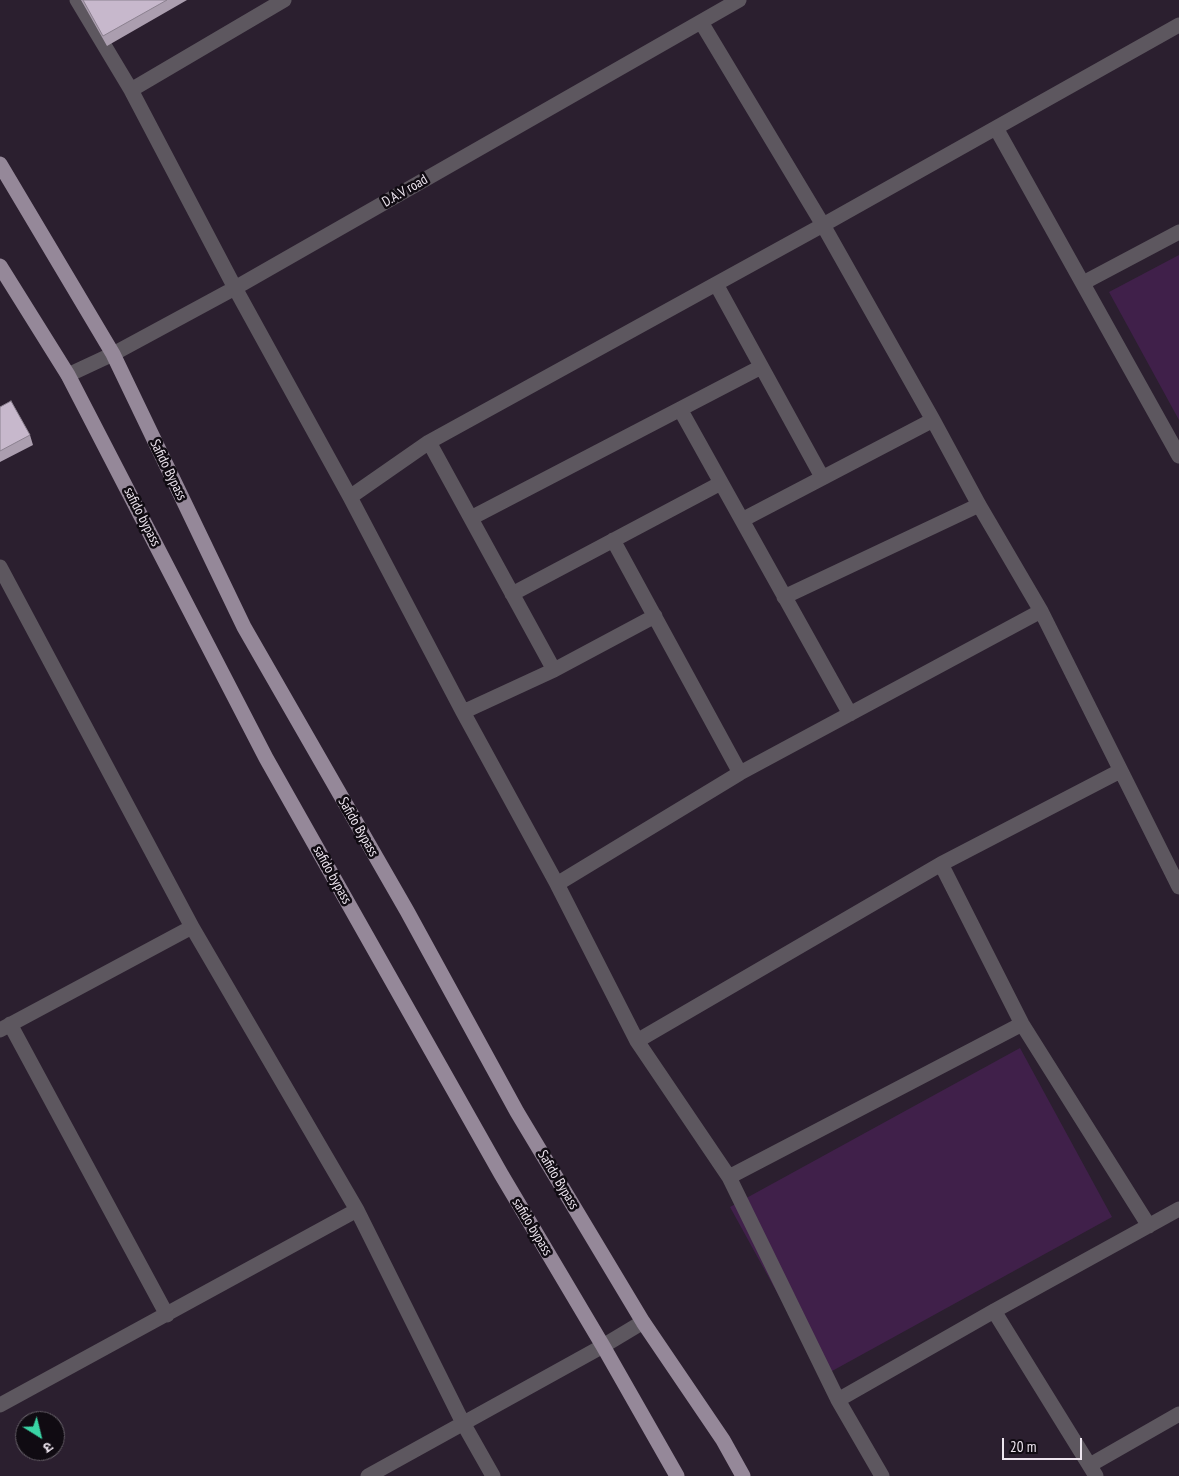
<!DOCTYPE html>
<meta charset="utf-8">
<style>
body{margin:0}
#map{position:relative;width:1179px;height:1476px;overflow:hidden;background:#2b1f2f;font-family:"PT Sans Narrow","Noto Sans Devanagari",sans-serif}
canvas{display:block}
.north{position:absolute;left:15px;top:1411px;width:50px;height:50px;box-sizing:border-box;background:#100b12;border:1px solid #68626a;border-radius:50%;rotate:144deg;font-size:14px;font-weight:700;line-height:20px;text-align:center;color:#ede5ef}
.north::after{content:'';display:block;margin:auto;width:18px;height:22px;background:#3ad4a5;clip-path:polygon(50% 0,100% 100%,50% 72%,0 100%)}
.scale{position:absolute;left:1002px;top:1438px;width:80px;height:22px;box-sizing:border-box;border:2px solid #ede5ef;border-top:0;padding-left:6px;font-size:15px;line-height:18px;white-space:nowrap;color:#ede5ef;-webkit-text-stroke:4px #100b12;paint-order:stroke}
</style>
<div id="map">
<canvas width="1179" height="1476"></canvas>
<div class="north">उ</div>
<div class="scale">20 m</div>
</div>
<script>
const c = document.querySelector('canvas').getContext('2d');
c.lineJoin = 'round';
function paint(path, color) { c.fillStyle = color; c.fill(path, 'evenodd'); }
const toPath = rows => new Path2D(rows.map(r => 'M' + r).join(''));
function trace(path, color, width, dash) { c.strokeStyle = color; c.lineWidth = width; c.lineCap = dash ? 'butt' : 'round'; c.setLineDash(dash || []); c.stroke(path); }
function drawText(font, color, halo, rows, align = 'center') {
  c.font = font + ' "PT Sans Narrow",sans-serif'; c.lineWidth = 5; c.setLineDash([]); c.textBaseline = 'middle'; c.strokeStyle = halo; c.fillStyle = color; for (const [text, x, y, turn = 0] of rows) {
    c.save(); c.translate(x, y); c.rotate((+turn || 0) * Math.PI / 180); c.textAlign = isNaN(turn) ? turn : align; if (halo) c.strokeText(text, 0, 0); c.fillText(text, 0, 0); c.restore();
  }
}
paint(toPath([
 [1179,255,1179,420,1109,292],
 [1020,1048,1112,1217,823,1376,730,1207]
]), '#40204a');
trace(toPath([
 [77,0,131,90,235,288,350,497,463,712,557,884,637,1041,729,1177,838,1400,882,1476],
 [701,22,823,225,933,420,979,505,1041,611,1179,887],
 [131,90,284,0],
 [996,128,1179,456],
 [1083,283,1179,232],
 [716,284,822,477],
 [68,375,113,354,235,288,739,0],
 [680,409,850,714],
 [429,442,554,670],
 [350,497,429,442,823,225,1179,25],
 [471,518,761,367],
 [742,520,933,420],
 [613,540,740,773],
 [0,567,192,927,357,1210,463,1423,493,1476],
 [512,594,721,483],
 [784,597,979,505],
 [463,712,554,670,655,616],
 [941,864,1022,1024,1149,1226],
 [557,884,740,773,1041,611],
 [10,1024,167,1315],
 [0,1030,192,927],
 [637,1041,941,864,1120,771],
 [729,1177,1022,1024],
 [994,1311,1096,1476],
 [838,1400,994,1311,1179,1209],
 [0,1405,357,1210],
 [1090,1465,1179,1414],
 [368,1476,603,1346,643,1322]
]), '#5d575f', 15);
trace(toPath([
 [0,164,113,354,244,627,407,911,517,1112,643,1322,723,1440,743,1476],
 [0,266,68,375,266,758,501,1174,603,1346,677,1476]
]), '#958899', 15);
paint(toPath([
 [81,0,187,0,107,46],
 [0,407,30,435,33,445,0,462]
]), '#ab9eaf');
const building = toPath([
 [83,0,167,0,103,36,83,0],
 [11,401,30,435,0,451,0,407,11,401]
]);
paint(building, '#c7b8cc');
trace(building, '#8b818f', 1);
drawText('14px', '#ede5ef', '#100b12', [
 ["D.A.V road",405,191,-30],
 ["Safido Bypass",168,470,64],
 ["safido bypass",142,517,63],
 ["Safido Bypass",358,827,60],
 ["safido bypass",332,875,61],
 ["Safido Bypass",558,1180,59],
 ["safido bypass",532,1227,59]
]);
</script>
